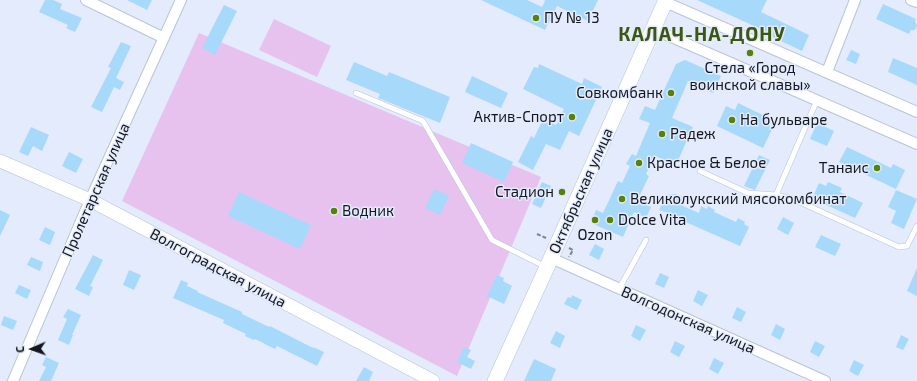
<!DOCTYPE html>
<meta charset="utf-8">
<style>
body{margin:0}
#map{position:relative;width:917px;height:381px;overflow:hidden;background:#e3ebfc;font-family:"Exo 2",sans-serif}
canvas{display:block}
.north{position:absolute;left:12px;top:329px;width:40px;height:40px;-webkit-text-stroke:3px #e3ebfc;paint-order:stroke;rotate:268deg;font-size:11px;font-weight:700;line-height:16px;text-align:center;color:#13161d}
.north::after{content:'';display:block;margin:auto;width:14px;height:18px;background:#13161d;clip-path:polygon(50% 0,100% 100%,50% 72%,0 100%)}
</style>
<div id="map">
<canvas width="917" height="381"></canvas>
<div class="north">С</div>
</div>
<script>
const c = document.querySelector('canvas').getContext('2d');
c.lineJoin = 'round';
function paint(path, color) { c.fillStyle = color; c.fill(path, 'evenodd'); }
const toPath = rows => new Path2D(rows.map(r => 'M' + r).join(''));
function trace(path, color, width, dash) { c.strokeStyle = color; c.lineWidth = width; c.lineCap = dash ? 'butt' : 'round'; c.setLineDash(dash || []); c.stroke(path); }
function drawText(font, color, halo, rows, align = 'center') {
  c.font = font + ' "Exo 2",sans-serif'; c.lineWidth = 3; c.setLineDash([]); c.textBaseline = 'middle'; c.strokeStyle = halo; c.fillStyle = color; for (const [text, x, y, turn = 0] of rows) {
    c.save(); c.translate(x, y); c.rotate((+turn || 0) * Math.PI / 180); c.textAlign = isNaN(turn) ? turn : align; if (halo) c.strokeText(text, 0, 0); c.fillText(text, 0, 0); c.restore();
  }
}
paint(toPath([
 [274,19,331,46,317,77,259,50],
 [199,33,541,177,457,376,122,201]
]), '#e7c2ee');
paint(toPath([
 [45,0,53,0,62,4,60,9,82,18,75,32,66,28,68,25,39,12],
 [127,0,152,0,147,10],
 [481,0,527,0,542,7,545,1,544,0,598,0,588,21,557,6,545,30],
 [697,0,767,0,761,12,809,35,802,51,764,33,765,31],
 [883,4,916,19,915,21,917,26,915,30,911,30,909,34,876,19],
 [224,5,237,11,215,55,202,48],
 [121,42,131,46,116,78,124,82,120,90,114,87,102,112,91,107,111,68,108,67],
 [851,50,860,54,856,64,846,60],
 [893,58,917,68,917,85,888,72],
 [685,60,721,76,713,93,688,81,672,118,693,127,676,165,655,156,646,174,649,176,637,201,651,207,646,218,634,212,623,237,591,223,596,210,603,213,618,181,622,183,630,166,626,164,632,154,636,156,650,123,639,119,645,106,655,110,676,64],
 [354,62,387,76,389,72,450,97,440,123,378,98,380,94,346,80],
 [539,64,582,84,584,78,602,87,579,136,569,131,560,150,546,144,533,170,518,162,531,136,534,138,543,119,556,125,564,109,523,89,534,67,538,68],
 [472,76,508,93,501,108,465,92],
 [738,103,771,119,768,125,773,127,763,148,717,126,726,106,735,110],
 [817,123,834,131,827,146,810,139],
 [31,127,49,135,42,151,33,146,28,156,19,152],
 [471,143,513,162,504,182,462,163],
 [847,147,891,168,893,164,905,170,896,189,839,162],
 [69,152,83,159,76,173,62,166],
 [759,155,770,160,755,190,752,189,744,186],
 [542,182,551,186,541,208,532,204],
 [828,182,842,188,840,192,863,203,855,218,833,208,812,199,819,183,826,186],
 [434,189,449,196,440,215,425,208],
 [896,190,917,199,904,229,891,223,896,211,888,207],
 [239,192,311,225,300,249,228,216],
 [675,194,686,198,683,206,699,213,701,206,707,209,708,206,715,210,714,212,736,222,738,218,745,222,744,224,749,227,740,246,681,220,680,221,667,215,668,213,659,210,664,199,667,195],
 [0,210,10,215,0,236],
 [783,217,794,223,788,235,777,229],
 [45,227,55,232,50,245,39,240],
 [821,235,841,244,835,256,815,247],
 [595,244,604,249,599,260,589,255],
 [93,255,103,260,90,286,93,287,89,296,75,289],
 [31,257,43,262,40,271,27,265],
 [917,268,917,296,907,291],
 [129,270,141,275,134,290,123,285],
 [660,273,669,277,664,288,655,284],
 [497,275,504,278,503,281,512,286,504,304,487,296],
 [181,280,188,283,187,286,198,291,197,292,242,312,242,314,269,327,270,326,313,348,313,347,324,352,317,366,277,346,275,349,255,339,254,340,245,336,246,334,223,323,224,320,173,298],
 [19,285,31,290,27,299,15,293],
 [698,290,708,295,702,306,693,301],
 [572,295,582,300,577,310,564,304,568,297,571,298],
 [737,307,746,312,741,322,732,318],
 [68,309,81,315,72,335,73,335,69,345,58,340,67,319,63,317],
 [4,316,17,321,13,330,1,325],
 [776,324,785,329,780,340,771,335],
 [636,325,646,330,640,341,631,336],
 [556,331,565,336,560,348,550,343],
 [901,335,909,339,903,350,896,347],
 [675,341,685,346,679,357,670,352],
 [815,341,825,346,819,357,810,352],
 [464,347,471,350,467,357,475,361,471,369,457,362],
 [46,357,59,363,51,381,39,381,46,367,42,365],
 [714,358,724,363,718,374,709,369],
 [534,359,556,369,551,381,524,381],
 [854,360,864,365,858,376,849,371],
 [364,367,373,372,369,381,356,381]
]), '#a7d9fb');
const service = toPath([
 [356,93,423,121,492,240,546,267],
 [700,171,748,193,776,195,793,199,899,247,907,246,917,226],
 [776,195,817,100],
 [619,289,646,240]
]);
const minor = toPath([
 [86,0,164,38],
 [911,0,917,2],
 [665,2,917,112],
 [653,29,917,144],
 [827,72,855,0],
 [551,258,825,381],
 [13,381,90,200,181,0]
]);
const tertiary = toPath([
 [0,161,90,200,433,381]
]);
const secondary = toPath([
 [495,381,547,267,666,0]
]);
trace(service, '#bac3d7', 6);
trace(minor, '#bac3d7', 12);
trace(tertiary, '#bac3d7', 14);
trace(secondary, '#bac3d7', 16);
trace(toPath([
 [537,234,546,238],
 [569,248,573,250,569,257]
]), '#7e838f', 2, [4, 2]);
trace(service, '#fff', 5);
trace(minor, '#fff', 10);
trace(tertiary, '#fff', 13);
trace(secondary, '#fff', 15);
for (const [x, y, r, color] of [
 [536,18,4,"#578208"],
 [750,53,4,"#578208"],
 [671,93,4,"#578208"],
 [572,117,4,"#578208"],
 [732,120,4,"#578208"],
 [662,134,4,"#578208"],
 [639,163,4,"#578208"],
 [877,168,4,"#578208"],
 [562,192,4,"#578208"],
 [622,199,4,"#578208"],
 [334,211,4,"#578208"],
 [595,220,4,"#578208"],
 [610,220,4,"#578208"]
]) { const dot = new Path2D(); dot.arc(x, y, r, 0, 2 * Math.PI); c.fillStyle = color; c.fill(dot); trace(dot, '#e3ebfc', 1.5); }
drawText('15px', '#13161d', '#e3ebfc', [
 ["ПУ № 13",544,18],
 ["Стела «Город",750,68,"center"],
 ["воинской славы»",750,85,"center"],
 ["Совкомбанк",663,93,"right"],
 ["Актив-Спорт",564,117,"right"],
 ["На бульваре",740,120],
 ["Радеж",670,134],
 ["Красное & Белое",647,163],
 ["Танаис",869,168,"right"],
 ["Стадион",554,192,"right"],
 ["Великолукский мясокомбинат",630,199],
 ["Водник",342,211],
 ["Dolce Vita",618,220],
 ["Ozon",595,235,"center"]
], 'left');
drawText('15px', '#13161d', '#e3ebfc', [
 ["Пролетарская улица",96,190,-66],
 ["Октябрьская улица",581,191,-66],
 ["Волгоградская улица",218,268,28],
 ["Волгодонская улица",688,320,24]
]);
c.letterSpacing = '1px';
drawText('bold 19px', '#3c5712', '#e3ebfc', [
 ["КАЛАЧ-НА-ДОНУ",702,35]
]);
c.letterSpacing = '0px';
</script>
